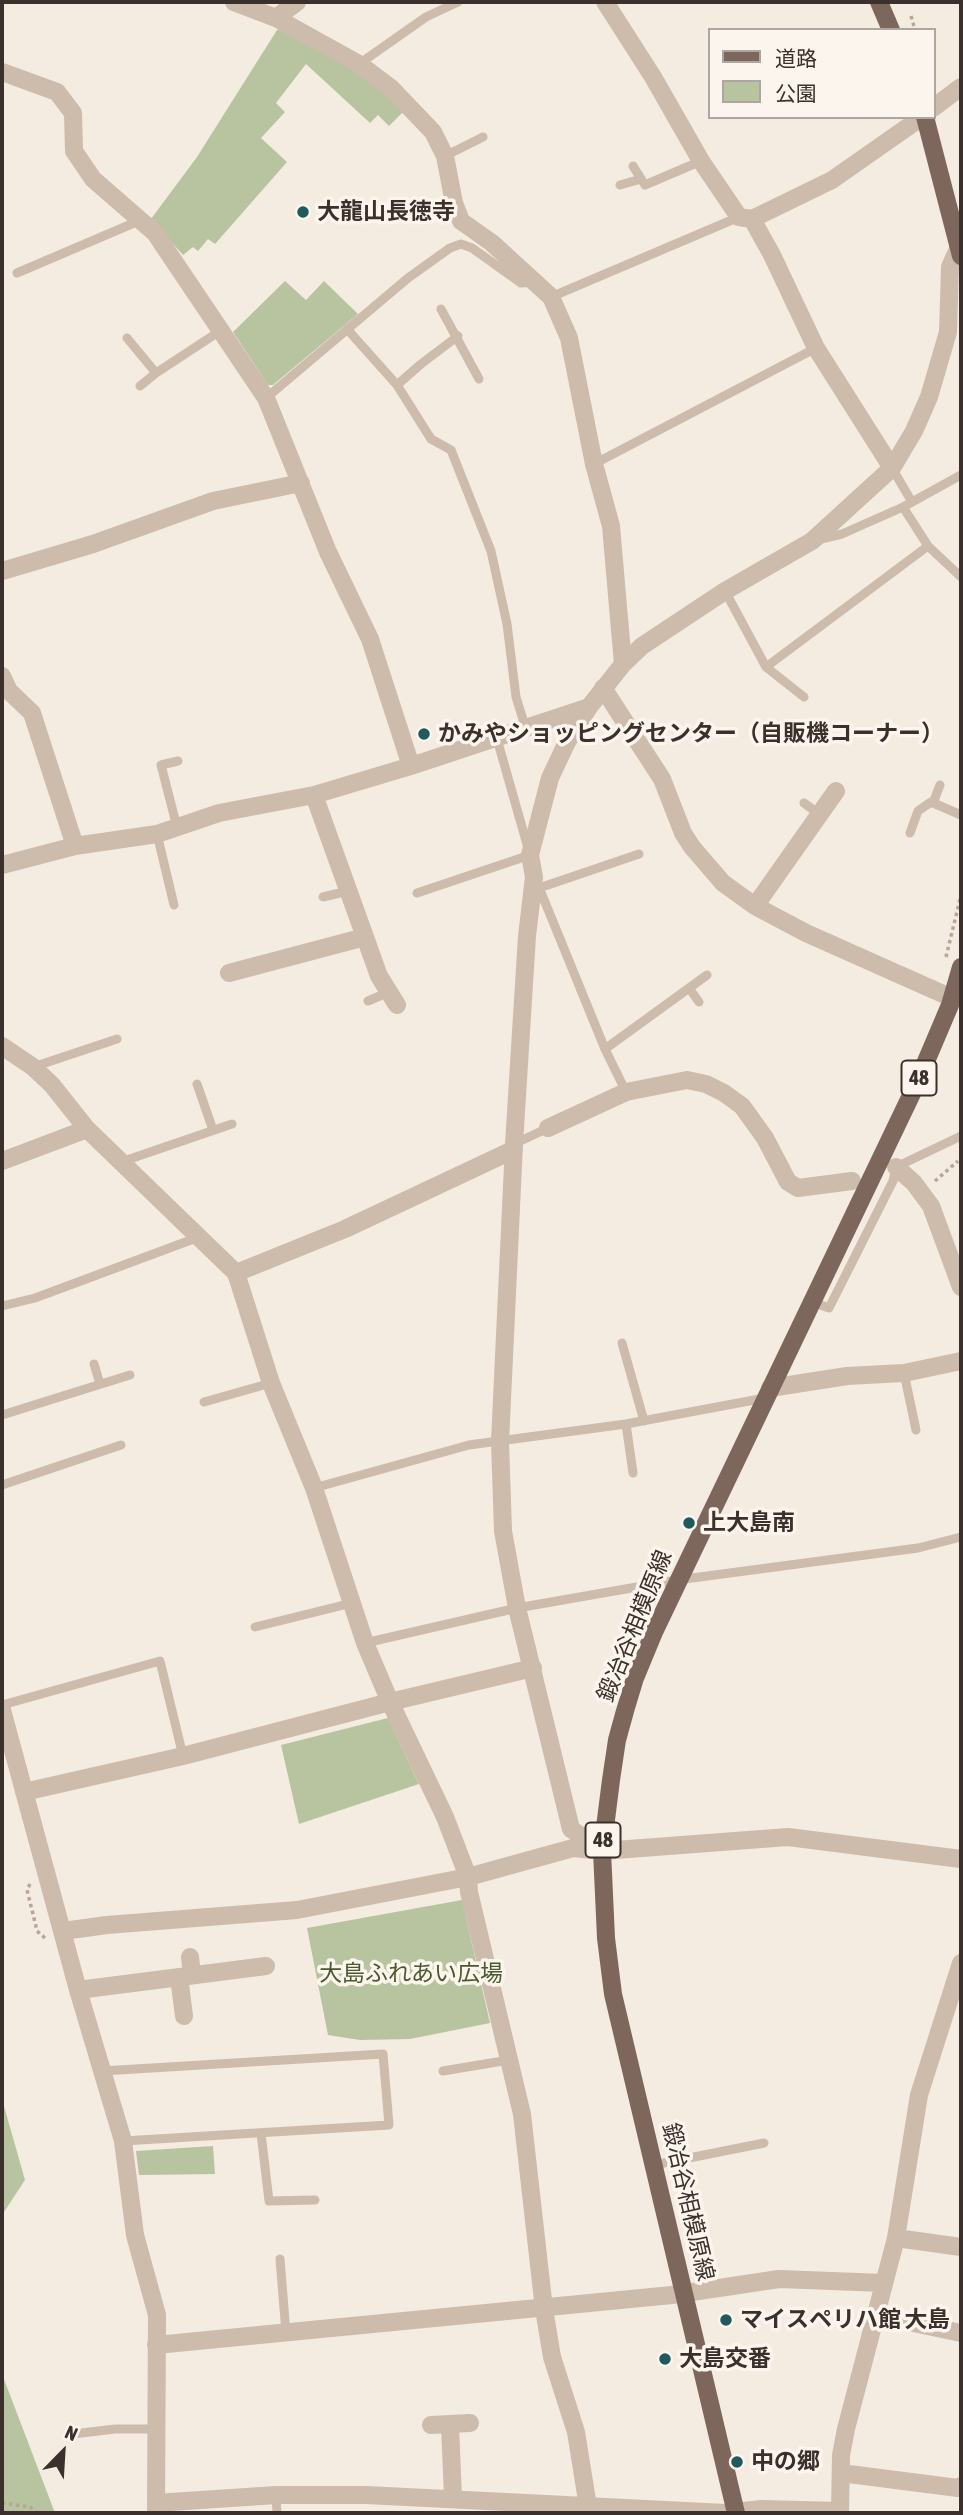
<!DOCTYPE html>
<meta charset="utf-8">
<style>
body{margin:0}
#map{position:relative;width:963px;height:2515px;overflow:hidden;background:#f4ebe1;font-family:"Asap Condensed","Noto Sans JP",sans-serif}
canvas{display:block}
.frame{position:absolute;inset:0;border:4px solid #3b302b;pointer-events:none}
.legend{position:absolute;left:708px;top:28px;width:228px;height:91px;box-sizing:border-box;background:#fbf5ee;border:2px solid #aea6a0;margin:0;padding:9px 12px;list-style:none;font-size:21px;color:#3b302b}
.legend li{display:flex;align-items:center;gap:14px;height:35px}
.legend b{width:35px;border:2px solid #aea6a0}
.north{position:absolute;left:28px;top:2417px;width:70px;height:70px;-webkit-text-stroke:5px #fbf5ee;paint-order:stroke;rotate:24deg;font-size:19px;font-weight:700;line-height:28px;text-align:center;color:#3b302b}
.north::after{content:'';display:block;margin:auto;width:24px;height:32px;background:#3b302b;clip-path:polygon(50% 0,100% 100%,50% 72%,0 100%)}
</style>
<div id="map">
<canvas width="963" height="2515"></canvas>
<div class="frame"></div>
<ul class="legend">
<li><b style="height:9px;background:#7d675c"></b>道路</li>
<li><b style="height:19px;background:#b8c4a0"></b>公園</li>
</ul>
<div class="north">N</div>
</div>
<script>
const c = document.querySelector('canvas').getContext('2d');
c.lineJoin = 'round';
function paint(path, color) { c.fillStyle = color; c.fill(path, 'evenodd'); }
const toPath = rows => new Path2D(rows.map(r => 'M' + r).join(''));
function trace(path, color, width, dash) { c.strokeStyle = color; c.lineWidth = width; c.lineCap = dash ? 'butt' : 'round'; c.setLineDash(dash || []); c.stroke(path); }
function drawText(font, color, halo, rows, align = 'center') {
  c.font = font + ' "Asap Condensed","Noto Sans JP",sans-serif'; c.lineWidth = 7; c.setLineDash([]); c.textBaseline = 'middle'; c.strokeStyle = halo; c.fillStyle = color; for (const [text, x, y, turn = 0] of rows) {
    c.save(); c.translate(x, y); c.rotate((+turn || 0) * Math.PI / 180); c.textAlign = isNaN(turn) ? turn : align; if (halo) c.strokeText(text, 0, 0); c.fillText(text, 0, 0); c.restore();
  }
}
paint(toPath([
 [281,28,367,74,405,110,389,126,378,115,370,123,306,64,276,103,285,112,261,138,287,162,215,244,208,239,198,251,193,247,183,255,151,219,197,157,277,30],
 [285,281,306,300,324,281,358,314,273,385,268,385,233,332],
 [388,1718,419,1784,299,1824,281,1745],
 [462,1900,490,2023,410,2039,360,2040,328,2035,307,1928],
 [2,2099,25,2180,2,2215],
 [213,2146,215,2174,139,2175,136,2151],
 [2,2374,55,2513,2,2513]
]), '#b8c4a0');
trace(toPath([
 [911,16,915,30],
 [946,957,961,895],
 [935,1181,958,1161],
 [30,1884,27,1890,33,1914,37,1931,45,1938],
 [2,2503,30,2507,38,2513]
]), '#b9a596', 3.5, [3.5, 3.5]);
trace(toPath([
 [359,64,426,17,458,2],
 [445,156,483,137],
 [633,166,645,185,701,161],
 [620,185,641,179],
 [17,273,141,220],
 [551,297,739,217],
 [441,309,479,379],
 [347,329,397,385,431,439,451,450,491,551,507,624,516,697,526,729],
 [127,338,156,373],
 [397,385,421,364,458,336],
 [140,386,156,373,220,331],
 [266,398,408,278,450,248,461,244,472,248,521,283,534,282],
 [594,464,816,348],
 [892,468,912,502],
 [903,507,928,546,961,577],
 [817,540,842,534,903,507,961,475],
 [725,591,766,667,804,697],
 [766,667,928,546],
 [804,803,819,814],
 [933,803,940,785],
 [177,827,161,765,178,761],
 [910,833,918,811,931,802,961,815],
 [157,834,174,905],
 [538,885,605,1049,626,1092],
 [539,888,639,854],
 [417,893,530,855,497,739],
 [323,897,348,891],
 [689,988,699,1002],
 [368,1001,389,992],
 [605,1049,707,975],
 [33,1067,117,1039],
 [197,1084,213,1130],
 [514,1144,548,1128],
 [121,1162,232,1124],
 [812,1302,829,1308,893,1181,896,1167,961,1136],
 [2,1306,35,1298,199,1237],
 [622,1343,644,1421],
 [94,1364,100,1384],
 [904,1373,916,1430],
 [204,1402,271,1383],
 [2,1415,130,1375],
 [626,1424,633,1473],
 [2,1485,121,1445],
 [314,1488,469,1445,626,1424,765,1398],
 [255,1627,352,1603],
 [365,1643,517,1608,677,1580,918,1548,961,1537],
 [2,1705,160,1661,183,1756],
 [102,2071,383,2054,389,2125,123,2141],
 [443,2071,509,2060],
 [261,2133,269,2201,315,2200],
 [654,2165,764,2143],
 [280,2259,286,2333],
 [73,2434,115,2429,157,2429],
 [276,2495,277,2513]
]), '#cdbbac', 9);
trace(toPath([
 [234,2,276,18,359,64,391,88,433,132,445,156,454,203,461,221,492,243,551,297,569,338,594,464,611,526,623,664],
 [605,2,653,77,701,161,739,217,752,219,772,255,816,348,892,468],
 [276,18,297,2],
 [2,72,57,92,73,113,74,151,93,179,155,233,266,398,328,552,370,639,411,766],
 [933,108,961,87],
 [752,219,832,180,922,117],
 [959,247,950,267,948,332,929,397,914,431,892,468,812,541,725,591,642,646,623,664,589,707,567,742,550,778,530,855,534,877,527,936,514,1144,500,1442,503,1531,517,1608,571,1829,602,1851,788,1837,961,1859],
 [2,571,93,544,213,501,301,483],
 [2,676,9,691,32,713,75,846],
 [603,688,662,779,683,833,692,847,723,883,755,906,806,933,952,998],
 [314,795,379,976,397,1005],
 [2,865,75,846,157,834,219,813,314,795,411,766,589,707],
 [755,906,836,791],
 [229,973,365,937],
 [2,1046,33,1067,52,1085,87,1129,236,1273,271,1383,314,1488,365,1643,390,1702,445,1817,468,1877,469,1892,522,2114,544,2309,552,2357,576,2432,589,2513],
 [548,1128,626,1092,687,1080,706,1084,724,1093,742,1106,765,1138,788,1182,798,1188,852,1181],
 [2,1161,87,1129],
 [896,1167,914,1183,931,1206,961,1287],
 [236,1273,345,1229,513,1150],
 [770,1388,847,1376,904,1373,961,1361],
 [2,1710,78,1990,123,2141,135,2235,157,2315,156,2513],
 [24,1792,183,1756,390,1702,533,1668],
 [190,1957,192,1975],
 [179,1977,184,2016],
 [78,1990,266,1966],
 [896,2238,961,2247],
 [876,2315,961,2333],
 [156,2345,672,2295,779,2279,884,2283],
 [431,2425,470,2423],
 [450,2425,453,2498],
 [841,2473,958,2488,961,2486],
 [156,2503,276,2495,366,2495,725,2513,761,2509,840,2511],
 [840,2513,841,2455,846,2429,896,2238,919,2095,961,1963]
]), '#cdbbac', 18);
trace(toPath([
 [63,1931,107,1925,297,1910,468,1877,573,1848,602,1851]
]), '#cdbbac', 18);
trace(toPath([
 [879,2,891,30],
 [925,117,961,256],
 [736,2513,613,1994,606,1938,602,1851,611,1780,617,1740,625,1711,635,1678,654,1632,916,1085,950,1005,961,967]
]), '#7d675c', 18);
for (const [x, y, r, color] of [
 [303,212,7,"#1f5a5e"],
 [424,734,7,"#1f5a5e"],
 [689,1523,7,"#1f5a5e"],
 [726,2320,7,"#1f5a5e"],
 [665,2359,7,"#1f5a5e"],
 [737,2462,7,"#1f5a5e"]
]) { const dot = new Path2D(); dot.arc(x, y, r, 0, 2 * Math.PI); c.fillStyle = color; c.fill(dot); trace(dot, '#fbf5ee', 2.5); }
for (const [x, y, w] of [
 [919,1078,35],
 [603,1840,35]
]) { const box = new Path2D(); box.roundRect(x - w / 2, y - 17.5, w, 35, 5); c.fillStyle = '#fbf5ee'; c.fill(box); trace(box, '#3b302b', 2); }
drawText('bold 21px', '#3b302b', null, [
 ["48",919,1078],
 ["48",603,1840]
]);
drawText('bold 23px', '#3b302b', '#fbf5ee', [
 ["大龍山長徳寺",317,212],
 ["かみやショッピングセンター（自販機コーナー）",438,734],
 ["上大島南",703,1523],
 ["マイスペリハ館 大島",740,2320],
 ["大島交番",679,2359],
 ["中の郷",751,2462]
], 'left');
drawText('23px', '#3b302b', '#fbf5ee', [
 ["鍛冶谷相模原線",635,1626,-68],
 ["鍛冶谷相模原線",688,2202,77]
]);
drawText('23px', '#4a5a2e', '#fbf5ee', [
 ["大島ふれあい広場",411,1974]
]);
</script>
